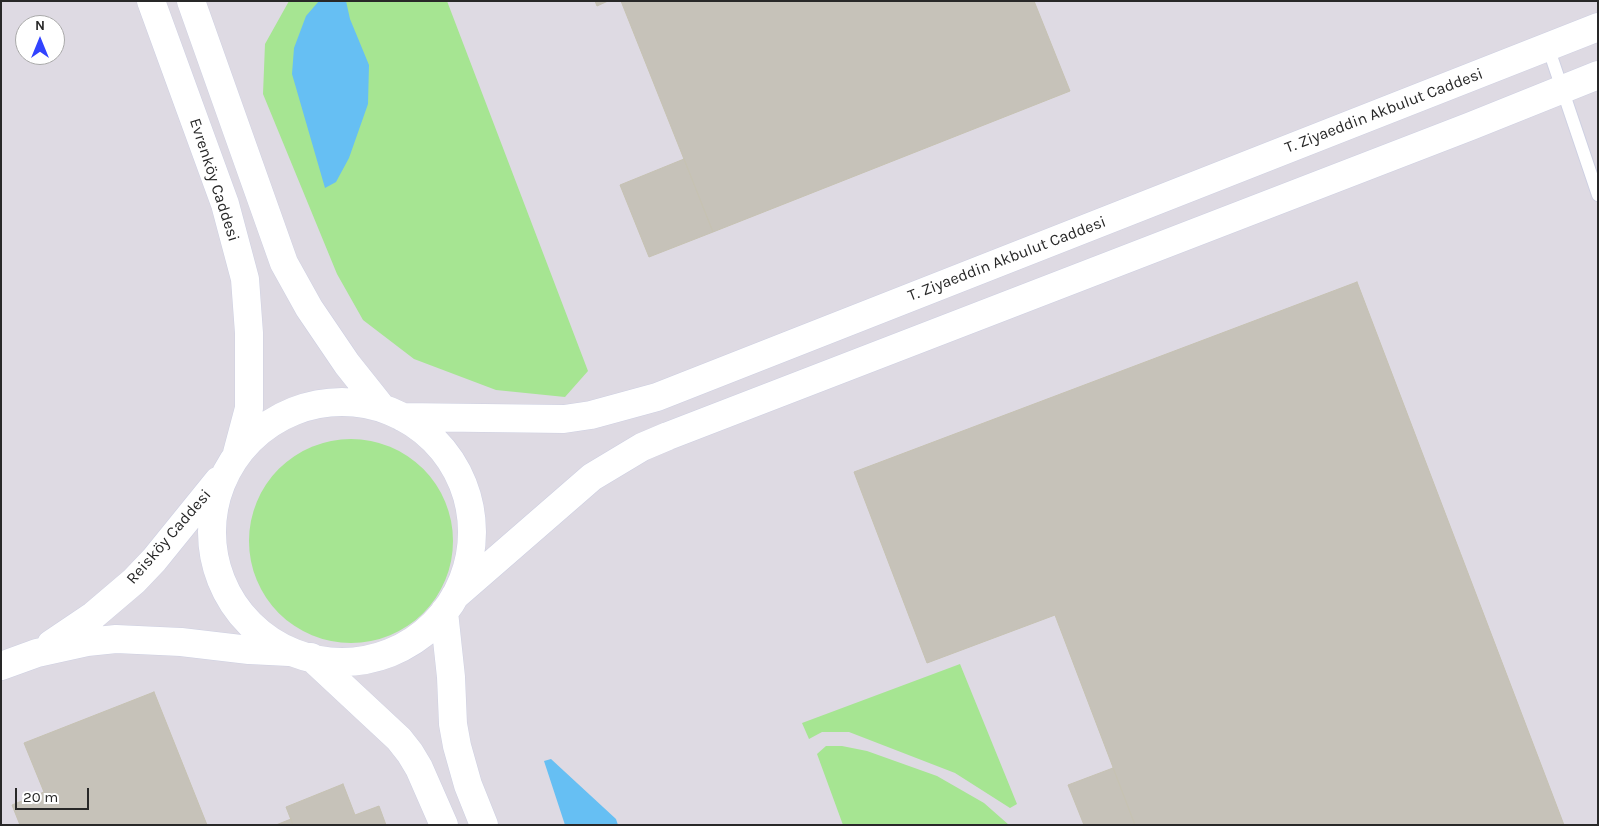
<!DOCTYPE html>
<meta charset="utf-8">
<style>
body{margin:0}
#map{position:relative;width:1599px;height:826px;overflow:hidden;background:#ebe5d9;font-family:Karla,sans-serif}
canvas{display:block}
.frame{position:absolute;inset:0;border:2px solid #282828;pointer-events:none}
.north{position:absolute;left:15px;top:15px;width:50px;height:50px;box-sizing:border-box;background:#fff;border:1px solid #a9a9a9;border-radius:50%;rotate:0deg;font-size:14px;font-weight:700;line-height:20px;text-align:center;color:#282828}
.north::after{content:'';display:block;margin:auto;width:18px;height:22px;background:#3243ff;clip-path:polygon(50% 0,100% 100%,50% 72%,0 100%)}
.scale{position:absolute;left:15px;top:788px;width:74px;height:22px;box-sizing:border-box;border:2px solid #282828;border-top:0;padding-left:6px;font-size:15px;line-height:18px;white-space:nowrap;color:#282828;-webkit-text-stroke:4px #fff;paint-order:stroke}
</style>
<div id="map">
<canvas width="1599" height="826"></canvas>
<div class="frame"></div>
<div class="north">N</div>
<div class="scale">20 m</div>
</div>
<script>
const c = document.querySelector('canvas').getContext('2d');
c.lineJoin = 'round';
function paint(path, color) { c.fillStyle = color; c.fill(path, 'evenodd'); }
const toPath = rows => new Path2D(rows.map(r => 'M' + r).join(''));
function trace(path, color, width, dash) { c.strokeStyle = color; c.lineWidth = width; c.lineCap = dash ? 'butt' : 'round'; c.setLineDash(dash || []); c.stroke(path); }
function drawText(font, color, halo, rows, align = 'center') {
  c.font = font + ' Karla,sans-serif'; c.lineWidth = 5; c.setLineDash([]); c.textBaseline = 'middle'; c.strokeStyle = halo; c.fillStyle = color; for (const [text, x, y, turn = 0] of rows) {
    c.save(); c.translate(x, y); c.rotate((+turn || 0) * Math.PI / 180); c.textAlign = isNaN(turn) ? turn : align; if (halo) c.strokeText(text, 0, 0); c.fillText(text, 0, 0); c.restore();
  }
}
paint(toPath([
 [1,1,1598,1,1598,825,1,825],
 [25,25,55,25,55,55,25,55]
]), '#dedae3');
paint(toPath([
 [289,1,447,1,588,371,565,397,496,390,414,359,363,320,337,274,263,94,265,44],
 '249 541a102 102 0 1 1 204 0a102 102 0 1 1-204 0Z',
 [960,664,1017,804,1010,808,955,773,849,732,822,732,809,739,802,723],
 [826,746,842,746,867,751,937,776,984,803,1009,825,843,825,817,754]
]), '#a6e592');
paint(toPath([
 [319,1,346,1,350,19,369,65,368,104,349,158,336,182,325,188,292,74,294,48,306,16],
 [551,759,616,819,618,825,565,825,544,761]
]), '#66bff3');
const building = toPath([
 [595,1,608,1,597,6,595,1],
 [621,1,1034,1,1070,91,713,232,621,1],
 [684,159,713,232,649,257,620,185,684,159],
 [1357,282,1564,825,1135,825,1055,615,927,663,854,472,1357,282],
 [154,692,207,825,20,825,12,805,44,792,24,743,154,692],
 [1113,768,1135,825,1084,825,1068,785,1113,768],
 [343,784,355,815,379,806,386,825,293,825,286,807,343,784],
 [291,819,293,825,276,825,291,819]
]);
paint(building, '#c6c2b9');
trace(building, '#c6c2b3', 1);
const lane = toPath([
 [1548,47,1598,195]
]);
const secondary = toPath([
 [151,1,225,204,245,279,249,333,249,408,237,453],
 [191,1,284,263,309,308,347,364,382,408],
 '212 532a130 130 0 1 1 260 0a130 130 0 1 1-260 0Z',
 [402,417,564,419,591,415,657,397,1598,27],
 [455,596,592,477,642,447,668,436,1471,126,1598,75],
 [444,612,451,677,453,724,457,746,468,785,484,825],
 [51,644,94,615,134,581,154,560,218,481],
 [311,657,399,739,410,753,419,768,444,825],
 [1,666,37,653,87,642,116,639,181,642,249,650,289,652]
]);
trace(lane, '#ced0e2', 14);
trace(secondary, '#ced0e2', 29);
trace(lane, '#fff', 12);
trace(secondary, '#fff', 28);
drawText('16px', '#282828', '#fff', [
 ["T. Ziyaeddin Akbulut Caddesi",1384,111,-21],
 ["Evrenköy Caddesi",214,180,72],
 ["T. Ziyaeddin Akbulut Caddesi",1007,259,-21],
 ["Reisköy Caddesi",169,537,-49]
]);
</script>
